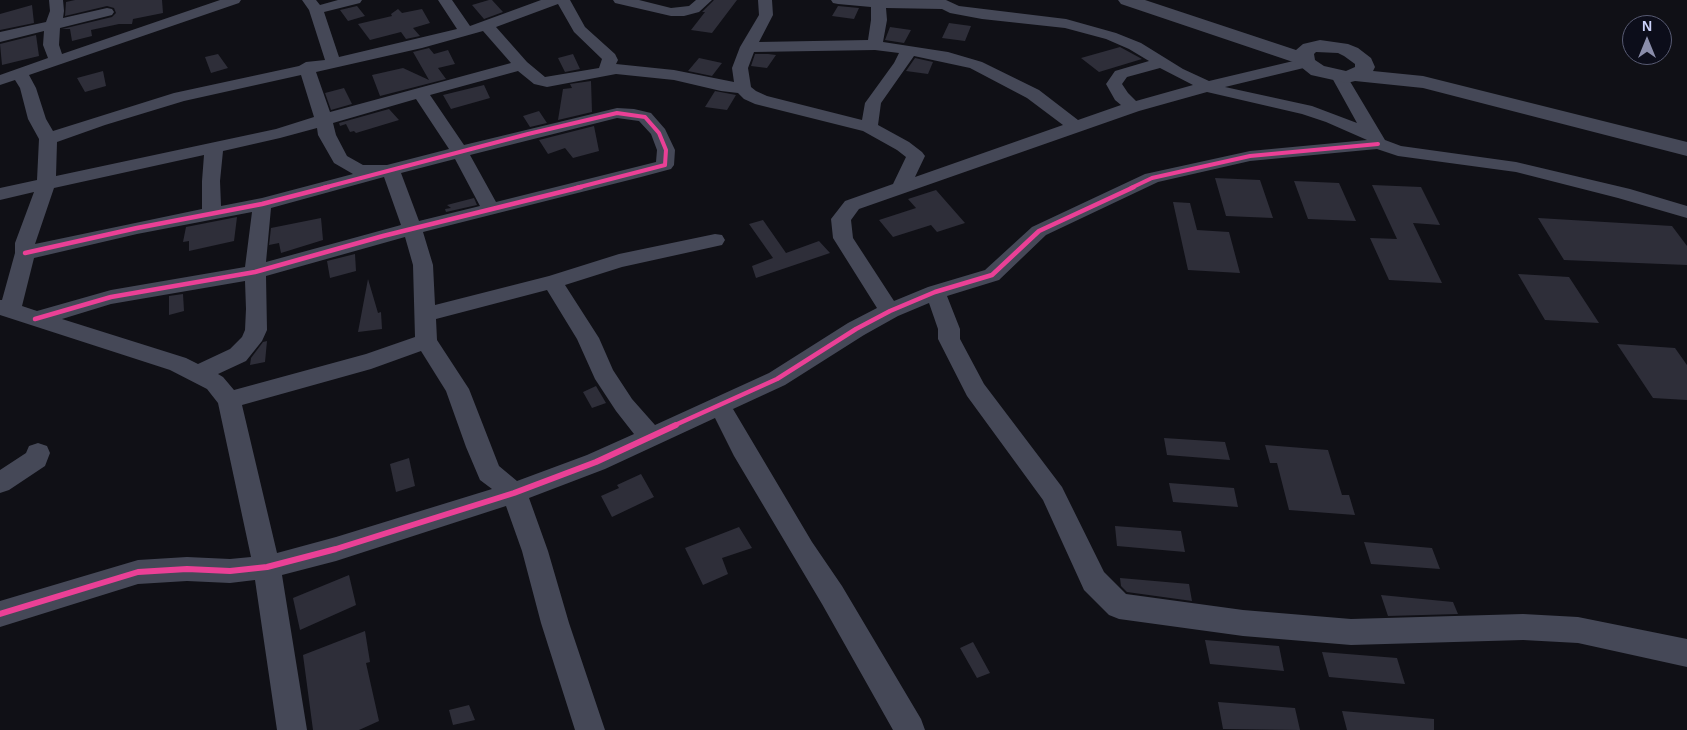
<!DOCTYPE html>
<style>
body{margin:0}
#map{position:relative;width:1687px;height:730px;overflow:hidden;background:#101016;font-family:Helvetica,sans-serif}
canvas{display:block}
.north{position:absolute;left:1622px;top:15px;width:50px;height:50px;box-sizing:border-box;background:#0c0d1a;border:1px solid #585b73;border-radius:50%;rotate:0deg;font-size:14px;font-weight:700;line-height:20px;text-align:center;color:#cbd1f9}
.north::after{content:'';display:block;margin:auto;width:18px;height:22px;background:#8a8daa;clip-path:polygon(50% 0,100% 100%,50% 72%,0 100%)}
</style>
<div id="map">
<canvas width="1687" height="730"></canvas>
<div class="north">N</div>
</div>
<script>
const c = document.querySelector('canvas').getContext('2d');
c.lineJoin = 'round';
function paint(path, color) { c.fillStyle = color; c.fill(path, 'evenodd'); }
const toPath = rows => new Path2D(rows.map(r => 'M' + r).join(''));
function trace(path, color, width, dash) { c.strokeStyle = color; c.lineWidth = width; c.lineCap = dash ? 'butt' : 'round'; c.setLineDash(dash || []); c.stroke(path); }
paint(toPath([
 [75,0,162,0,163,13,133,19,132,24,119,24,91,30,92,36,72,41,70,29,62,29,112,17,116,13,114,8,107,6,65,16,66,2],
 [489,0,492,0,503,12,484,19,472,5],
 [714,0,737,0,712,33,691,30,705,12,702,12],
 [32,5,34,23,0,30,0,14],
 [357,6,365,16,348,21,340,10],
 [838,6,859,8,854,19,832,16],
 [398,9,402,13,422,9,430,23,413,28,420,36,406,39,401,32,370,40,358,24,392,16,391,14],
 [949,23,971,26,965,41,942,38],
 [890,27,911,30,904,43,885,40],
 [36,35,39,56,2,65,0,44],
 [1120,47,1142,59,1099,72,1081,58],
 [429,48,434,54,448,50,455,64,438,68,446,79,380,96,372,75,403,68,429,80,413,52],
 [218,54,228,68,211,73,205,57],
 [573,54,580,69,565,72,558,58],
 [755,54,768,54,776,55,767,68,751,66],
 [699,58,722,63,712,76,688,71],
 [915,58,933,62,928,74,906,71],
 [103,71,106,86,85,92,77,78],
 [591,81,592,112,558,120,563,89,572,88,570,84],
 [484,85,490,98,451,109,443,95],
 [344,88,352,104,331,110,325,93],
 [715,91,736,95,727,110,705,107],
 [389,109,399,120,356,133,354,131,350,132,346,124,340,126,339,123],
 [539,111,547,123,530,127,523,116],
 [594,126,599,151,573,158,565,148,548,154,539,140],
 [1215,178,1260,180,1273,218,1226,216],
 [1294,181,1339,183,1356,221,1308,219],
 [1372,185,1421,187,1440,225,1413,223,1442,283,1389,280,1370,238,1397,239],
 [936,190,965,223,937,232,931,225,893,237,879,220,916,208,908,199],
 [474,198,477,205,446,212,445,209,451,208,447,205],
 [1173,202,1190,203,1197,230,1229,232,1240,273,1188,270],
 [237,217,234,241,189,251,189,241,183,242,186,227],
 [321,218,323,240,281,253,279,243,269,245,271,228],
 [1538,218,1672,226,1687,246,1687,265,1564,260],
 [763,220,786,253,819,241,830,253,756,278,752,266,773,258,749,224],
 [355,254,356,271,330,278,327,261],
 [1518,274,1569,277,1599,323,1545,320],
 [368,279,378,313,381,312,382,329,358,332],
 [183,294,184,311,169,315,169,296],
 [267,341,265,362,250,365,251,358,263,342],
 [1617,344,1675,348,1687,365,1687,400,1653,398],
 [596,386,606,403,592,408,583,392],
 [1164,438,1225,442,1230,460,1167,455],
 [1265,445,1328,450,1342,495,1349,495,1355,515,1289,510,1277,463,1270,463],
 [409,458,415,486,396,492,390,464],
 [641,474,654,497,612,517,601,496,619,488,617,485],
 [1169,483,1234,488,1238,507,1173,502],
 [1115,526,1181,531,1185,552,1117,546],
 [739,527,752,548,722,558,728,574,703,585,685,548],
 [1364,542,1432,548,1440,569,1371,564],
 [349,575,356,605,300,630,293,598],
 [1120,578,1189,584,1192,601,1127,592,1121,586],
 [1381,595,1453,602,1458,614,1388,616],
 [365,631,370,662,366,663,379,721,359,730,313,730,303,655],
 [1205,640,1279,646,1284,671,1210,664],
 [973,642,990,673,977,678,960,648],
 [1322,652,1397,658,1405,684,1329,677],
 [1218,702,1295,708,1300,730,1223,729],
 [469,705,475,720,453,725,449,710],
 [1342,711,1434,719,1434,730,1347,730]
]), '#2e2e39');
paint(toPath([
 [49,0,63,0,64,11,63,18,107,8,112,9,114,12,112,15,60,28,59,45,62,54,220,0,241,0,239,3,29,75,36,88,46,119,53,131,174,93,299,66,306,62,325,60,309,10,302,0,316,0,320,5,338,0,362,0,360,3,324,12,339,57,457,29,438,0,452,0,470,26,541,0,570,0,585,27,615,54,618,60,616,64,674,70,734,82,732,68,740,47,759,15,758,0,772,0,773,15,759,42,868,40,871,20,871,7,838,4,833,3,831,0,946,0,959,6,1066,19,1116,33,1141,43,1183,69,1209,81,1306,58,1312,60,1314,63,1312,66,1225,87,1312,106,1357,123,1331,76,1333,73,1339,71,1345,73,1385,140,1401,146,1516,162,1630,189,1687,206,1687,218,1618,198,1516,172,1398,156,1377,149,1250,161,1158,182,1046,235,999,280,947,296,960,329,960,339,984,384,1062,487,1104,572,1126,594,1243,610,1351,619,1523,614,1578,617,1687,639,1687,667,1578,643,1523,640,1351,645,1243,636,1119,619,1109,615,1084,590,1043,500,967,396,938,339,938,329,929,303,898,316,864,335,785,385,733,409,812,542,842,586,921,719,925,730,893,730,822,604,734,456,715,418,605,469,529,498,548,551,569,623,605,730,575,730,541,623,522,551,506,506,336,561,282,575,307,730,277,730,255,580,230,583,187,581,138,584,0,627,0,601,138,560,187,557,230,559,251,557,218,403,207,389,170,370,0,315,0,300,2,300,15,253,15,243,34,192,0,200,0,188,37,180,39,139,28,119,20,88,15,80,0,85,0,75,48,58,43,45,44,31,0,42,0,32,46,22,50,11,49,0],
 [558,4,574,32,602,59,599,68,545,77,527,62,496,27,558,4],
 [886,8,942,9,950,13,982,19,1065,28,1106,39,1129,49,1149,61,1115,71,1106,84,1115,100,1121,105,1078,120,1039,90,982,62,948,52,883,42,887,20,886,8],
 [483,31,511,63,330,112,316,72,422,48,483,31],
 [875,50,899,53,894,63,865,103,862,120,767,96,756,91,751,87,748,68,754,52,875,50],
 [914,56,970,68,1027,98,1063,125,915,177,925,156,922,152,909,142,878,125,881,103,914,56],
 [1160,68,1193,85,1136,101,1128,93,1122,84,1127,77,1160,68],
 [518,71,534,84,547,87,616,74,674,80,721,91,738,93,744,99,755,104,863,131,897,150,906,157,893,184,845,201,831,219,833,238,877,308,848,323,769,373,655,425,632,399,613,370,599,338,565,285,622,267,722,245,725,240,722,235,715,234,619,254,549,276,435,305,433,265,423,232,641,177,671,169,674,165,675,150,665,129,651,113,634,109,617,108,464,145,430,95,518,71],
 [301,75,314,117,276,129,56,176,57,142,105,125,184,101,301,75],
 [1207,92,1302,114,1326,122,1367,140,1250,151,1145,174,1032,227,985,270,928,287,894,301,853,238,851,220,859,209,1139,111,1207,92],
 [416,99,449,149,387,165,363,165,347,156,336,135,333,123,416,99],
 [617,118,639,121,651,134,657,150,656,162,496,202,470,155,617,118],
 [317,128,318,135,334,163,353,174,262,198,221,206,220,181,223,151,280,138,317,128],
 [204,155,202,181,202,209,35,244,54,188,204,155],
 [455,159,480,206,419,221,401,173,455,159],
 [384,177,401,225,266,262,271,208,384,177],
 [252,212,245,267,111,290,37,311,22,306,34,258,137,234,252,212],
 [405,237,413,265,415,337,366,354,234,390,223,377,218,374,246,361,262,341,267,330,266,276,405,237],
 [245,281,246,309,245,330,242,337,230,349,198,364,186,358,62,319,111,304,245,281],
 [547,290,577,339,595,379,616,411,634,434,587,455,517,481,499,466,469,389,437,340,436,319,547,290],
 [421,351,446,391,466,447,480,480,492,489,336,537,277,553,242,405,371,369,421,351],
 [613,0,639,0,671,8,689,6,696,0,712,0,699,12,684,16,671,16,615,3,613,0],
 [38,443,47,446,50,453,45,466,9,490,0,493,0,470,26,453,29,446,38,443]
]), '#454857');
paint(toPath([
 [1118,0,1145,0,1296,50,1303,44,1320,40,1348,44,1358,48,1371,58,1375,67,1373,71,1423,76,1687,142,1687,156,1423,88,1355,81,1347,83,1311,75,1296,63,1121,4,1118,0],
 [1316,52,1338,53,1344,56,1355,64,1355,67,1346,71,1324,66,1315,60,1314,54,1316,52]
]), '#454857');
trace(toPath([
 [323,188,528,134,617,113,645,117,659,133,666,150,665,165,576,188],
 [1131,188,1152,178,1250,156,1378,144]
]), '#ea4096', 4);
trace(toPath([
 [25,253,137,228,262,204,328,187],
 [35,319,111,297,255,272,383,236,581,187],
 [673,426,777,379,856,329,890,311,935,292,992,275,1039,231,1134,187]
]), '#ea4096', 4.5);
trace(toPath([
 [0,614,138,572,187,569,230,571,267,567,336,549,514,493,596,462,676,425]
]), '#ea4096', 6);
</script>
